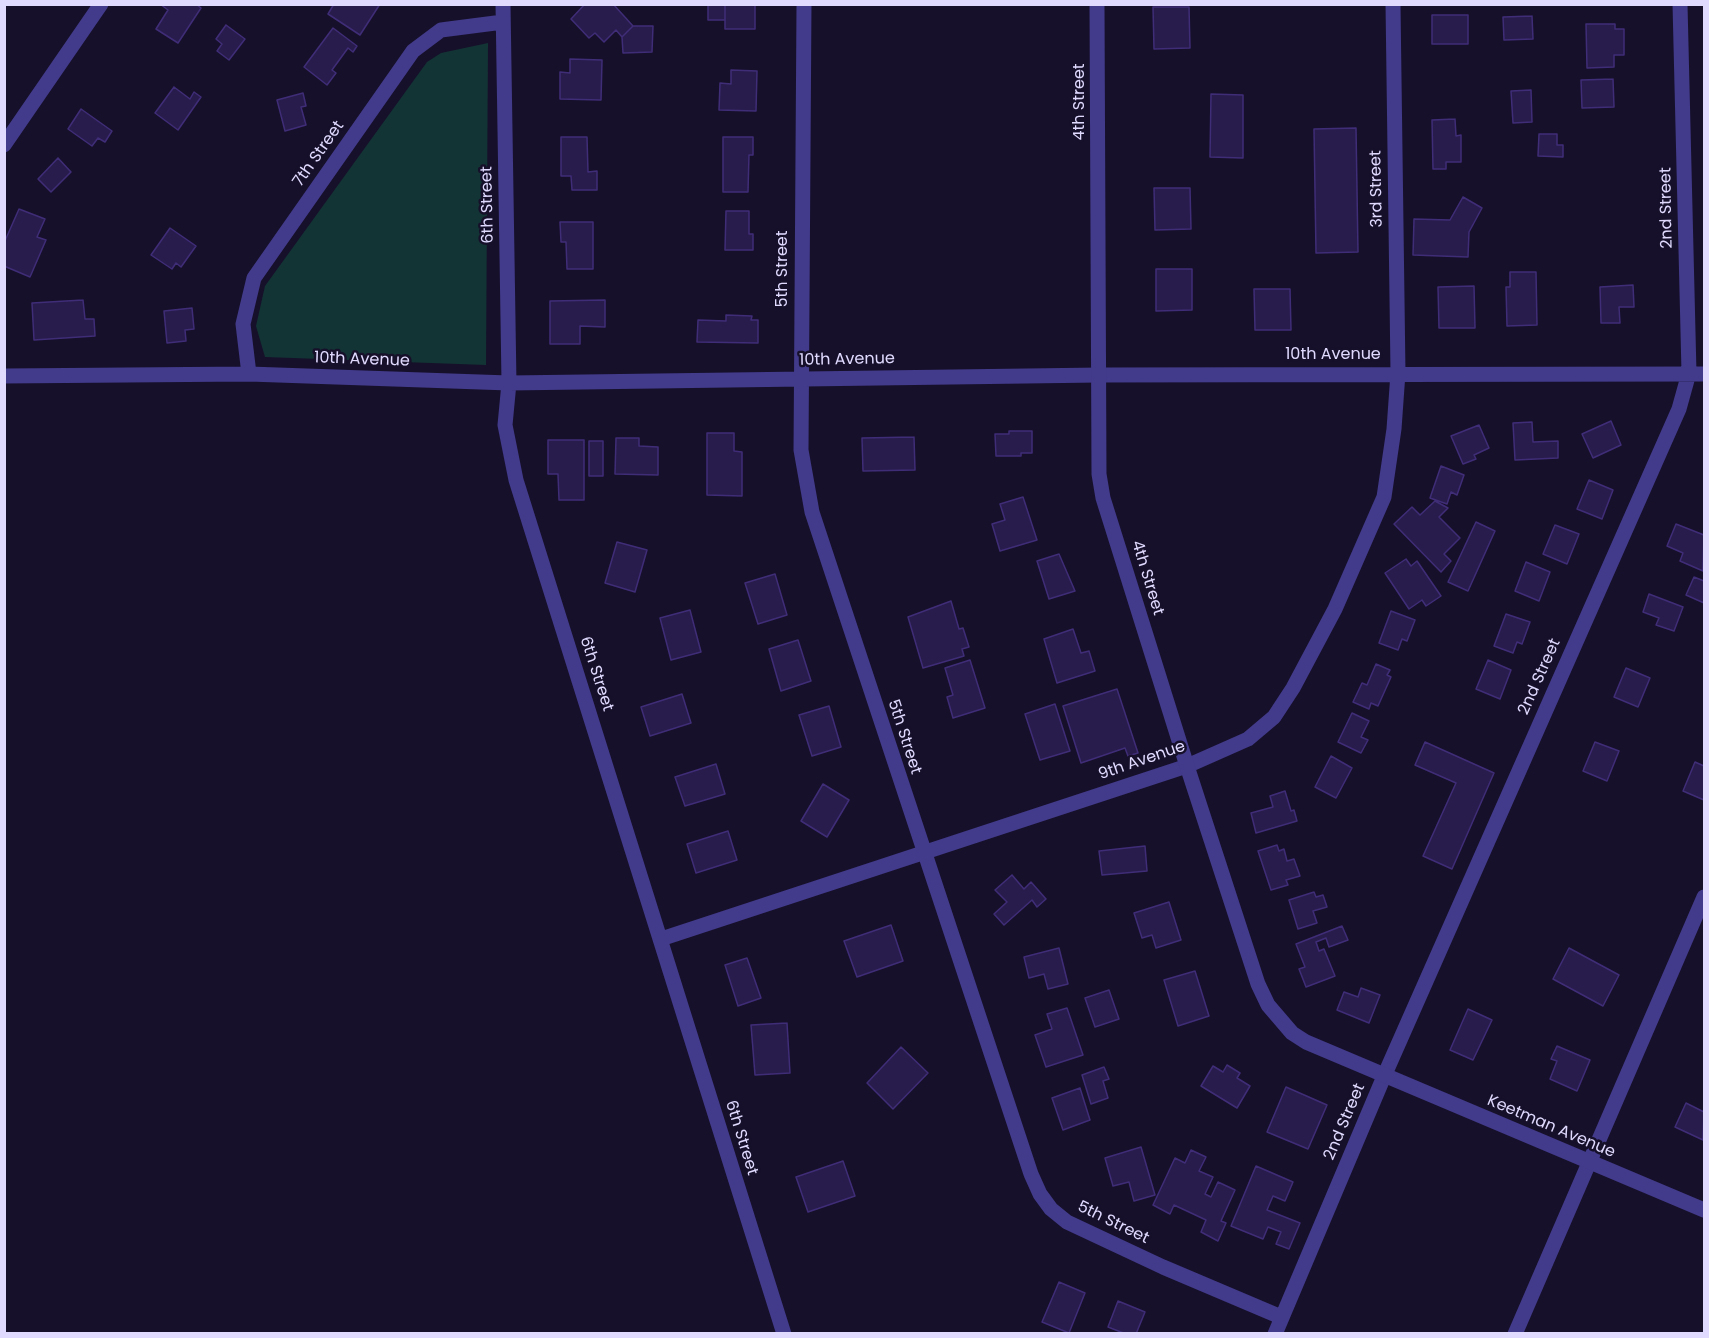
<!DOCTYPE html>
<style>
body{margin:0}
#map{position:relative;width:1709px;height:1338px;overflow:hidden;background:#16102a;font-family:Poppins,sans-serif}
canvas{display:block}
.frame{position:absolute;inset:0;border:6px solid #e0daff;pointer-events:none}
</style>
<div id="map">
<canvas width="1709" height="1338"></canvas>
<div class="frame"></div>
</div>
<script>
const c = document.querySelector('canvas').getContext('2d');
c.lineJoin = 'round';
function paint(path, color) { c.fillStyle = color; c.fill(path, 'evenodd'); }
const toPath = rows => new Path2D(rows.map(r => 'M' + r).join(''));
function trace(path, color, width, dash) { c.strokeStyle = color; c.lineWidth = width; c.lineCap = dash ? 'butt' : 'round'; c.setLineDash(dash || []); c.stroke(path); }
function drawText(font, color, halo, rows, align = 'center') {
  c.font = font + ' Poppins,sans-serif'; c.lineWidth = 5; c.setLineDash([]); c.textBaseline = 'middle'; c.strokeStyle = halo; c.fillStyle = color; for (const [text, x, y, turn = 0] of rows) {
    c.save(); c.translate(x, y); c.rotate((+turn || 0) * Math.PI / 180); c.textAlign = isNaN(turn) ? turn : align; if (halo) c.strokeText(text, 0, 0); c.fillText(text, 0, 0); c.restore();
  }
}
paint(toPath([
 [488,43,486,365,265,357,256,326,265,286,427,62,441,53]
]), '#133435');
const building = toPath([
 [160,4,196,4,201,8,178,43,156,29,168,10,160,4],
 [334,4,380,4,360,35,328,14,334,4],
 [585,4,613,4,633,26,622,37,616,30,604,42,595,33,589,38,571,19,585,4],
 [708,4,725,4,725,20,708,20,708,4],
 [725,4,755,4,755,29,725,29,725,4],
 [1153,7,1189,7,1190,48,1154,49,1153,7],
 [1432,15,1468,15,1468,44,1432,44,1432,15],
 [1532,16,1533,39,1504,40,1503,17,1532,16],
 [1586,24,1615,24,1615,29,1624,29,1624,55,1614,55,1614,67,1587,68,1586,24],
 [226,25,245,39,229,60,217,51,222,44,216,39,226,25],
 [633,26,653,26,652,52,623,53,622,37,633,26],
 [333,28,357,46,353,52,348,48,332,70,336,73,327,85,304,67,333,28],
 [570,59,602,60,601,100,560,99,560,72,570,73,570,59],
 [731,70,757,71,756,111,719,110,720,83,731,84,731,70],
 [1613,79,1614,107,1582,108,1581,80,1613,79],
 [174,87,190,99,194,92,201,97,178,130,155,113,174,87],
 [1531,90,1532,122,1513,123,1511,91,1531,90],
 [303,93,306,106,301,107,306,125,285,131,277,100,303,93],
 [1211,94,1243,95,1243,158,1210,157,1211,94],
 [81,109,112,131,105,142,98,138,92,146,68,129,81,109],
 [1455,119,1456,136,1461,135,1461,162,1446,162,1446,169,1433,169,1432,120,1455,119],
 [1356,128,1358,252,1316,253,1314,129,1356,128],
 [1539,134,1557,134,1557,145,1563,145,1563,157,1538,156,1539,134],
 [561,137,587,137,588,172,597,171,597,190,572,190,571,176,561,176,561,137],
 [723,137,753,137,753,155,749,155,748,192,723,192,723,137],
 [58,158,71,172,51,192,38,179,58,158],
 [1154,188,1190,188,1191,229,1155,230,1154,188],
 [1463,197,1482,208,1469,232,1468,257,1413,255,1414,219,1450,220,1463,197],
 [19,209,45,219,37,237,46,240,30,277,4,266,4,243,19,209],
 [726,211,749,211,749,234,753,234,753,250,725,250,726,211],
 [560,222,593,222,593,269,567,269,566,242,561,242,560,222],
 [170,228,196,246,181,267,176,263,172,269,151,255,170,228],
 [1156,269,1192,269,1192,310,1156,311,1156,269],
 [1510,272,1536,272,1537,325,1507,326,1506,287,1510,287,1510,272],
 [1633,285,1634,307,1619,307,1620,323,1601,323,1600,287,1633,285],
 [1474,286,1475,328,1439,328,1438,287,1474,286],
 [1254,289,1290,289,1291,330,1255,330,1254,289],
 [83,300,85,319,94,319,95,336,34,340,32,303,83,300],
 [605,300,605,327,580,326,580,344,550,344,550,301,605,300],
 [192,308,194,329,185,330,186,341,167,343,164,311,192,308],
 [726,315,752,316,751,320,758,320,758,343,697,342,698,320,726,321,726,315],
 [1611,421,1621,445,1593,458,1582,434,1611,421],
 [1532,422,1533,442,1558,441,1558,458,1515,460,1513,423,1532,422],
 [1479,425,1489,448,1474,455,1476,459,1463,464,1451,436,1479,425],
 [1009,431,1032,431,1032,453,1021,453,1021,456,996,456,995,434,1009,434,1009,431],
 [707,433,734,433,734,451,742,452,742,496,707,495,707,433],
 [914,437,915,470,863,471,862,438,914,437],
 [616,438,639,438,639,446,658,447,658,475,615,474,616,438],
 [548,440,584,440,584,500,559,500,558,474,548,474,548,440],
 [589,441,603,441,603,476,589,476,589,441],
 [1441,466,1464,475,1457,495,1451,492,1447,504,1430,498,1441,466],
 [1589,480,1613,490,1602,519,1577,509,1589,480],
 [1023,497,1037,540,1000,551,992,524,1005,520,1000,504,1023,497],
 [1435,501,1448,508,1439,517,1460,538,1444,554,1451,561,1441,572,1394,524,1412,507,1420,515,1435,501],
 [1476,522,1495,531,1468,591,1448,582,1476,522],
 [1676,524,1704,535,1703,571,1680,561,1683,553,1667,546,1676,524],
 [1555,525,1579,534,1567,564,1543,554,1555,525],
 [617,542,647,550,635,592,605,583,617,542],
 [1059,554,1075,591,1049,599,1037,561,1059,554],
 [1406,559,1411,566,1417,561,1441,596,1426,606,1422,600,1409,609,1385,573,1406,559],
 [1526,562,1550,572,1539,601,1515,591,1526,562],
 [775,574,787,615,758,624,745,583,775,574],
 [1694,577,1704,581,1704,603,1686,595,1694,577],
 [1649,594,1683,607,1674,631,1656,625,1659,618,1643,612,1649,594],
 [951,601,959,629,963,628,969,647,962,649,964,656,923,668,908,617,951,601],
 [690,610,701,652,671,660,660,618,690,610],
 [1391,611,1415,620,1407,641,1402,639,1398,650,1379,643,1391,611],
 [1506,614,1530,622,1522,644,1517,642,1513,653,1494,646,1506,614],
 [1073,629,1081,653,1089,651,1095,671,1057,683,1044,639,1073,629],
 [798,640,811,681,781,691,769,649,798,640],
 [970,660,985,708,953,718,947,697,953,695,945,668,970,660],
 [1488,660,1511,670,1500,699,1476,689,1488,660],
 [1376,664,1390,670,1387,675,1391,677,1378,706,1371,703,1369,709,1353,702,1362,683,1367,685,1376,664],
 [1626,668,1650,678,1638,707,1614,697,1626,668],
 [1117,689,1138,753,1128,756,1125,748,1081,763,1063,706,1117,689],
 [682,694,691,723,650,736,641,707,682,694],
 [1055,704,1070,751,1040,760,1025,714,1055,704],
 [829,706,841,747,812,756,799,715,829,706],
 [1352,713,1369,721,1361,737,1368,740,1361,753,1338,742,1352,713],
 [1425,742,1494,773,1452,869,1423,856,1456,783,1415,765,1425,742],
 [1595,742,1619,751,1607,781,1583,771,1595,742],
 [1331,756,1352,768,1336,798,1315,787,1331,756],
 [1695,762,1704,766,1704,800,1683,791,1695,762],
 [716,764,725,794,685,806,675,777,716,764],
 [823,784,849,800,827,837,801,821,823,784],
 [1285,791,1291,811,1294,810,1297,821,1256,833,1251,813,1273,807,1270,796,1285,791],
 [728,831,737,860,696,873,687,844,728,831],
 [1277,845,1279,851,1284,849,1287,861,1294,859,1300,876,1286,880,1288,885,1271,890,1258,851,1277,845],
 [1145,846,1147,871,1102,875,1099,851,1145,846],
 [1012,875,1024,889,1031,882,1046,899,1037,907,1032,900,1004,925,994,914,1007,902,995,890,1012,875],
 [1314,892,1316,897,1323,895,1327,907,1313,911,1317,923,1298,929,1289,900,1314,892],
 [1169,902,1181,940,1156,948,1152,935,1142,938,1134,913,1169,902],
 [891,925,903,961,857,977,844,941,891,925],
 [1342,926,1348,940,1329,947,1326,938,1316,942,1319,951,1324,949,1335,976,1306,987,1299,969,1305,967,1296,944,1342,926],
 [1059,948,1068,984,1048,989,1044,974,1029,978,1024,957,1059,948],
 [1569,948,1619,975,1603,1006,1553,979,1569,948],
 [747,958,761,998,738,1006,725,965,747,958],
 [1195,971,1209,1016,1178,1026,1164,980,1195,971],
 [1361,988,1380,995,1369,1023,1337,1010,1344,992,1358,997,1361,988],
 [1109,990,1119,1019,1095,1027,1085,998,1109,990],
 [1067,1008,1083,1055,1046,1067,1035,1035,1052,1029,1047,1014,1067,1008],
 [1468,1009,1492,1020,1473,1060,1450,1050,1468,1009],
 [787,1023,790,1073,755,1075,751,1025,787,1023],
 [1557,1046,1590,1060,1577,1091,1550,1079,1557,1061,1551,1059,1557,1046],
 [901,1047,928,1073,893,1109,867,1083,901,1047],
 [1227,1065,1240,1073,1237,1078,1250,1086,1237,1108,1201,1086,1213,1066,1223,1072,1227,1065],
 [1104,1067,1109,1079,1103,1081,1108,1098,1091,1104,1082,1075,1104,1067],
 [1286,1087,1327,1105,1308,1149,1267,1132,1286,1087],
 [1080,1088,1090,1120,1063,1130,1052,1098,1080,1088],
 [1686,1103,1704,1112,1703,1140,1675,1127,1686,1103],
 [1141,1147,1155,1195,1134,1201,1129,1182,1113,1186,1105,1158,1141,1147],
 [1191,1150,1206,1157,1199,1171,1213,1177,1205,1194,1211,1197,1218,1182,1235,1190,1221,1221,1226,1223,1218,1241,1201,1232,1206,1220,1174,1205,1170,1214,1153,1205,1175,1158,1185,1163,1191,1150],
 [843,1161,855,1196,808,1212,796,1177,843,1161],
 [1256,1166,1293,1182,1285,1201,1273,1196,1267,1210,1300,1223,1289,1249,1276,1244,1281,1232,1268,1227,1263,1239,1231,1226,1256,1166],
 [1059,1282,1085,1293,1069,1333,1042,1322,1059,1282],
 [1118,1301,1145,1312,1136,1334,1126,1334,1108,1327,1118,1301]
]);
paint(building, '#281c4c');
trace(building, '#402d78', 1.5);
trace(toPath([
 [503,4,509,383,505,425,516,480,784,1334],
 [804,4,801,450,812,512,1031,1174,1040,1194,1051,1209,1067,1222,1163,1267,1281,1317],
 [4,145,101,4],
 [249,374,243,324,254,278,413,51,441,30,503,22],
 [4,376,249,374,509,383,1100,375,1704,374],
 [661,939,1187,766,1248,739,1274,717,1293,688,1335,609,1384,497,1394,429,1398,373,1393,4],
 [1275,1334,1385,1074,1679,409,1689,373,1680,4],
 [1515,1334,1704,897]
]), '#423a8a', 15);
trace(toPath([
 [1097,4,1099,474,1103,498,1187,766,1258,984,1268,1005,1292,1033,1306,1042,1704,1210]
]), '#423a8a', 15);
drawText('16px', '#e0daff', '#16102a', [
 ["4th Street",1080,102,-90],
 ["7th Street",319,154,-55],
 ["3rd Street",1377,189,-91],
 ["6th Street",488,205,-91],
 ["2nd Street",1667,208,-91],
 ["5th Street",783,269,-90],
 ["10th Avenue",1333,355],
 ["10th Avenue",362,360,2],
 ["10th Avenue",847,360,-1],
 ["4th Street",1147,578,73],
 ["6th Street",596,674,72],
 ["2nd Street",1540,677,-66],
 ["5th Street",904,737,72],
 ["9th Avenue",1142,761,-19],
 ["2nd Street",1345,1122,-67],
 ["Keetman Avenue",1551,1127,23],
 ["6th Street",741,1138,73],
 ["5th Street",1113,1223,26]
]);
</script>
